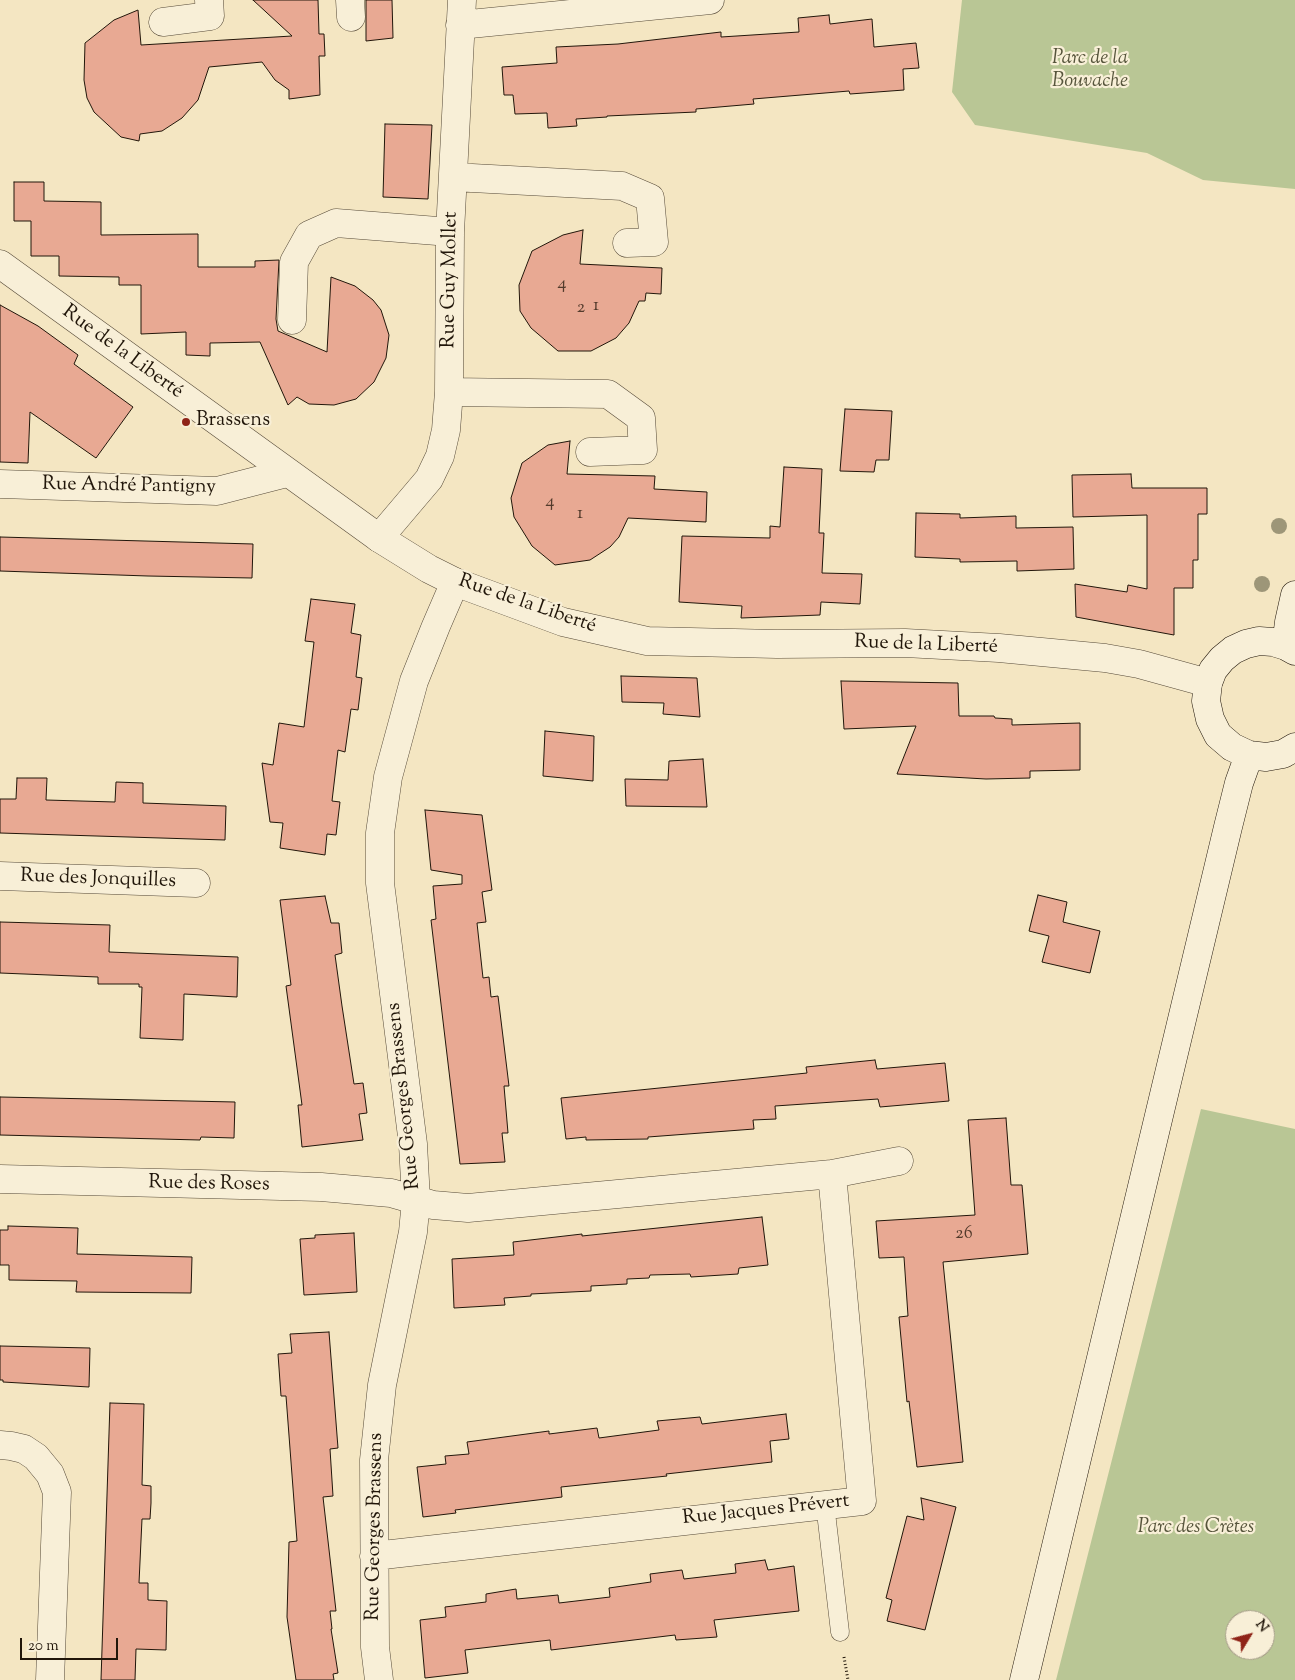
<!DOCTYPE html>
<meta charset="utf-8">
<style>
body{margin:0}
#map{position:relative;width:1295px;height:1680px;overflow:hidden;background:#f4e6c2;font-family:"Sorts Mill Goudy",serif}
canvas{display:block}
.north{position:absolute;left:1225px;top:1610px;width:50px;height:50px;box-sizing:border-box;background:#f8efd7;border:1px solid #a29885;border-radius:50%;rotate:53deg;font-size:14px;font-weight:700;line-height:20px;text-align:center;color:#21160a}
.north::after{content:'';display:block;margin:auto;width:18px;height:22px;background:#8f2418;clip-path:polygon(50% 0,100% 100%,50% 72%,0 100%)}
.scale{position:absolute;left:20px;top:1638px;width:98px;height:22px;box-sizing:border-box;border:2px solid #21160a;border-top:0;padding-left:6px;font-size:15px;line-height:18px;white-space:nowrap;color:#21160a;-webkit-text-stroke:4px #f8efd7;paint-order:stroke}
</style>
<div id="map">
<canvas width="1295" height="1680"></canvas>
<div class="north">N</div>
<div class="scale">20 m</div>
</div>
<script>
const c = document.querySelector('canvas').getContext('2d');
c.lineJoin = 'round';
function paint(path, color) { c.fillStyle = color; c.fill(path, 'evenodd'); }
const toPath = rows => new Path2D(rows.map(r => 'M' + r).join(''));
function trace(path, color, width, dash) { c.strokeStyle = color; c.lineWidth = width; c.lineCap = dash ? 'butt' : 'round'; c.setLineDash(dash || []); c.stroke(path); }
function drawText(font, color, halo, rows, align = 'center') {
  c.font = font + ' "Sorts Mill Goudy",serif'; c.lineWidth = 4.5; c.setLineDash([]); c.textBaseline = 'middle'; c.strokeStyle = halo; c.fillStyle = color; for (const [text, x, y, turn = 0] of rows) {
    c.save(); c.translate(x, y); c.rotate((+turn || 0) * Math.PI / 180); c.textAlign = isNaN(turn) ? turn : align; if (halo) c.strokeText(text, 0, 0); c.fillText(text, 0, 0); c.restore();
  }
}
paint(toPath([
 [962,0,1295,0,1295,189,1203,180,1147,153,975,125,952,92],
 [1201,1109,1295,1129,1295,1680,1056,1680],
 [1235,1620,1265,1620,1265,1650,1235,1650]
]), '#b9c695');
const building = toPath([
 [253,0,318,0,319,34,324,34,325,56,319,56,320,95,289,99,289,90,275,80,262,62,209,67,198,100,182,118,162,131,140,134,139,141,121,137,94,112,87,98,84,80,85,43,114,20,138,10,141,45,292,36,253,0],
 [366,0,392,0,393,38,366,41,366,0],
 [829,15,830,24,872,19,874,47,916,43,919,68,903,69,904,90,850,94,849,91,753,99,754,104,696,109,696,112,607,116,607,117,576,119,577,126,548,128,547,113,515,114,513,95,504,95,502,67,557,63,556,47,618,44,721,32,721,37,799,32,798,18,829,15],
 [385,124,432,125,428,199,383,197,385,124],
 [14,182,44,182,44,201,101,202,101,235,198,234,198,267,255,267,255,261,279,260,276,319,278,331,327,352,331,277,355,286,373,300,381,310,389,335,386,358,374,382,356,399,334,405,309,404,297,397,288,405,260,342,210,343,210,356,186,355,186,332,141,334,141,285,119,285,119,277,59,276,59,256,31,256,31,221,14,221,14,182],
 [583,230,580,264,662,268,661,294,646,293,645,301,639,301,629,323,616,338,591,351,558,351,531,328,520,311,519,285,532,251,563,235,583,230],
 [0,305,38,326,78,355,74,364,133,407,96,458,30,412,28,463,0,462,0,305],
 [845,409,892,411,889,460,876,460,874,472,840,471,845,409],
 [570,441,567,474,655,476,654,489,707,492,706,522,628,518,619,537,610,547,590,560,555,565,532,546,514,517,511,498,522,463,548,445,570,441],
 [784,467,822,469,819,533,824,533,822,573,862,574,860,604,821,602,820,615,741,618,742,606,679,602,682,536,770,538,770,526,780,527,784,467],
 [1131,474,1132,488,1207,488,1207,514,1198,514,1198,560,1193,560,1193,588,1174,588,1174,635,1076,617,1075,584,1127,592,1128,585,1147,589,1147,515,1073,517,1072,475,1131,474],
 [916,513,960,514,960,518,1016,516,1016,528,1073,527,1074,569,1017,571,1017,561,960,562,960,559,915,557,916,513],
 [0,537,253,544,252,578,148,576,0,571,0,537],
 [311,599,355,604,351,633,361,635,356,677,362,678,358,710,351,709,345,752,338,750,332,801,340,802,336,835,327,834,325,855,280,848,283,823,270,822,262,763,273,765,279,723,304,727,314,642,305,641,311,599],
 [621,676,697,678,700,717,663,714,664,703,622,702,621,676],
 [841,681,958,683,959,716,994,716,995,718,1012,719,1012,725,1080,723,1080,770,1030,771,1030,778,986,779,897,774,916,726,844,729,841,681],
 [545,731,594,736,593,781,543,776,545,731],
 [703,759,707,807,626,806,625,779,668,780,669,761,703,759],
 [17,778,47,778,46,800,115,802,116,782,143,783,143,803,226,806,225,840,0,833,0,799,16,799,17,778],
 [425,810,482,815,492,890,482,892,486,922,477,923,483,978,489,977,491,997,498,996,509,1086,504,1086,508,1133,502,1133,505,1162,460,1164,431,920,436,919,433,886,462,884,462,875,431,870,425,810],
 [1038,895,1067,902,1063,922,1100,931,1090,973,1042,962,1049,936,1029,931,1038,895],
 [325,896,331,923,339,923,342,953,335,955,342,1006,354,1084,363,1083,367,1113,359,1114,363,1140,302,1147,298,1105,302,1105,286,986,291,985,280,900,325,896],
 [0,922,110,925,109,952,238,957,237,997,184,994,183,1040,140,1038,142,987,139,987,139,984,98,984,98,977,0,973,0,922],
 [875,1060,877,1069,945,1063,949,1101,880,1107,878,1099,775,1106,776,1119,753,1120,754,1129,648,1137,648,1139,586,1140,586,1137,566,1139,561,1098,807,1073,806,1067,875,1060],
 [0,1097,235,1102,234,1138,201,1137,200,1140,0,1135,0,1097],
 [1006,1118,1011,1185,1022,1185,1028,1254,943,1262,963,1462,917,1467,909,1401,907,1402,899,1317,908,1316,904,1257,879,1258,876,1221,975,1215,968,1120,1006,1118],
 [762,1217,768,1265,739,1268,738,1274,691,1277,690,1274,650,1275,649,1278,627,1279,627,1284,591,1286,591,1291,531,1294,531,1296,504,1298,505,1305,454,1308,452,1259,514,1255,513,1242,582,1234,582,1236,762,1217],
 [8,1226,78,1228,77,1254,192,1257,191,1293,76,1292,77,1281,9,1280,9,1265,0,1265,0,1230,8,1230,8,1226],
 [354,1233,357,1292,304,1295,300,1239,315,1238,315,1235,354,1233],
 [329,1332,338,1448,330,1449,333,1496,323,1497,336,1611,330,1611,332,1629,331,1629,338,1673,333,1674,334,1680,296,1680,287,1617,289,1542,297,1541,286,1396,281,1396,278,1354,292,1353,290,1334,329,1332],
 [0,1346,90,1348,89,1387,3,1382,3,1380,0,1380,0,1346],
 [110,1403,144,1404,142,1485,151,1486,151,1503,150,1519,142,1519,139,1583,148,1583,148,1600,167,1601,166,1650,136,1649,135,1680,101,1680,110,1403],
 [786,1414,789,1439,770,1441,772,1462,666,1474,667,1476,561,1487,562,1497,455,1510,456,1513,423,1517,417,1467,446,1464,445,1456,469,1454,467,1442,549,1431,549,1434,597,1428,599,1438,659,1430,657,1421,700,1417,702,1424,786,1414],
 [921,1498,956,1507,925,1630,887,1621,892,1600,886,1598,907,1516,924,1520,921,1498],
 [765,1560,768,1570,794,1566,799,1611,714,1620,717,1637,676,1640,675,1635,551,1650,550,1640,465,1650,468,1673,425,1678,420,1620,446,1617,445,1607,486,1602,486,1594,516,1589,517,1599,558,1595,559,1603,610,1597,609,1588,651,1582,650,1574,682,1570,684,1579,736,1573,735,1564,765,1560]
]);
paint(building, '#e8a993');
trace(building, '#21160a', 1);
const service = toPath([
 [825,1504,840,1632]
]);
const minor = toPath([
 [350,0,351,17],
 [163,22,210,16,209,0],
 [460,25,710,0],
 [453,177,622,186,650,198,654,242,627,243],
 [292,320,294,262,309,235,336,223,450,232],
 [449,392,608,394,641,418,643,450,590,452],
 [0,484,217,491,287,473],
 [379,538,429,479,440,456,446,430,449,392,450,232,462,0],
 [0,876,196,883],
 [0,1179,321,1187,391,1193,433,1205,468,1208,832,1174,899,1161],
 [0,1445,11,1446,24,1449,36,1457,50,1474,57,1492,50,1680],
 [374,1556,862,1501,832,1174],
 [379,1680,375,1647,374,1460,382,1385,413,1232,416,1200,413,1144,380,883,380,833,388,777,414,681,436,626,455,582]
]);
const tertiary = toPath([
 [0,264,379,538,429,569,455,582,563,622,647,641,777,644,905,643,999,648,1105,658,1139,664,1208,683]
]);
const secondary = toPath([
 [1286,646,1289,622,1295,595],
 [1295,651,1286,646,1273,642,1259,641,1246,644,1233,650,1222,659,1213,670,1208,683,1206,701,1210,719,1218,735,1232,747,1249,755,1266,757,1283,754,1295,747],
 [1024,1680,1228,827,1239,783,1249,755]
]);
trace(service, '#564a38', 19);
trace(minor, '#564a38', 29);
trace(tertiary, '#564a38', 29);
trace(secondary, '#21160a', 29);
trace(toPath([
 [844,1657,848,1680]
]), '#21160a', 3, [1, 2.5]);
trace(service, '#f8efd7', 18);
trace(minor, '#f8efd7', 28);
trace(tertiary, '#f8efd7', 28);
trace(secondary, '#f8efd7', 28);
c.fillStyle = '#9d9678';
for (const [x, y] of [
 [1279,526],
 [1262,584]
]) { c.beginPath(); c.arc(x, y, 8, 0, 2 * Math.PI); c.fill(); }
for (const [x, y, r, color] of [
 [186,422,5,"#8f2418"]
]) { const dot = new Path2D(); dot.arc(x, y, r, 0, 2 * Math.PI); c.fillStyle = color; c.fill(dot); trace(dot, '#f8efd7', 2); }
drawText('18px', '#533b2c', null, [
 ["4",562,285],
 ["1",596,307],
 ["2",581,309],
 ["4",550,503],
 ["1",580,515],
 ["26",964,1235]
]);
drawText('italic 20px', '#56543b', '#f8efd7', [
 ["Parc de la",1090,60],
 ["Bouvache",1090,83],
 ["Parc des Crètes",1196,1529]
]);
drawText('20px', '#21160a', '#f8efd7', [
 ["Rue Guy Mollet",451,280,-89],
 ["Rue de la Liberté",122,353,36],
 ["Rue André Pantigny",129,487,1],
 ["Rue de la Liberté",527,605,19],
 ["Rue de la Liberté",926,646,2],
 ["Rue des Jonquilles",98,880,2],
 ["Rue Georges Brassens",405,1096,-96],
 ["Rue des Roses",209,1185,1],
 ["Rue Jacques Prévert",766,1511,-6],
 ["Rue Georges Brassens",376,1527,-89]
]);
drawText('20px', '#21160a', '#f8efd7', [
 ["Brassens",196,422]
], 'left');
</script>
